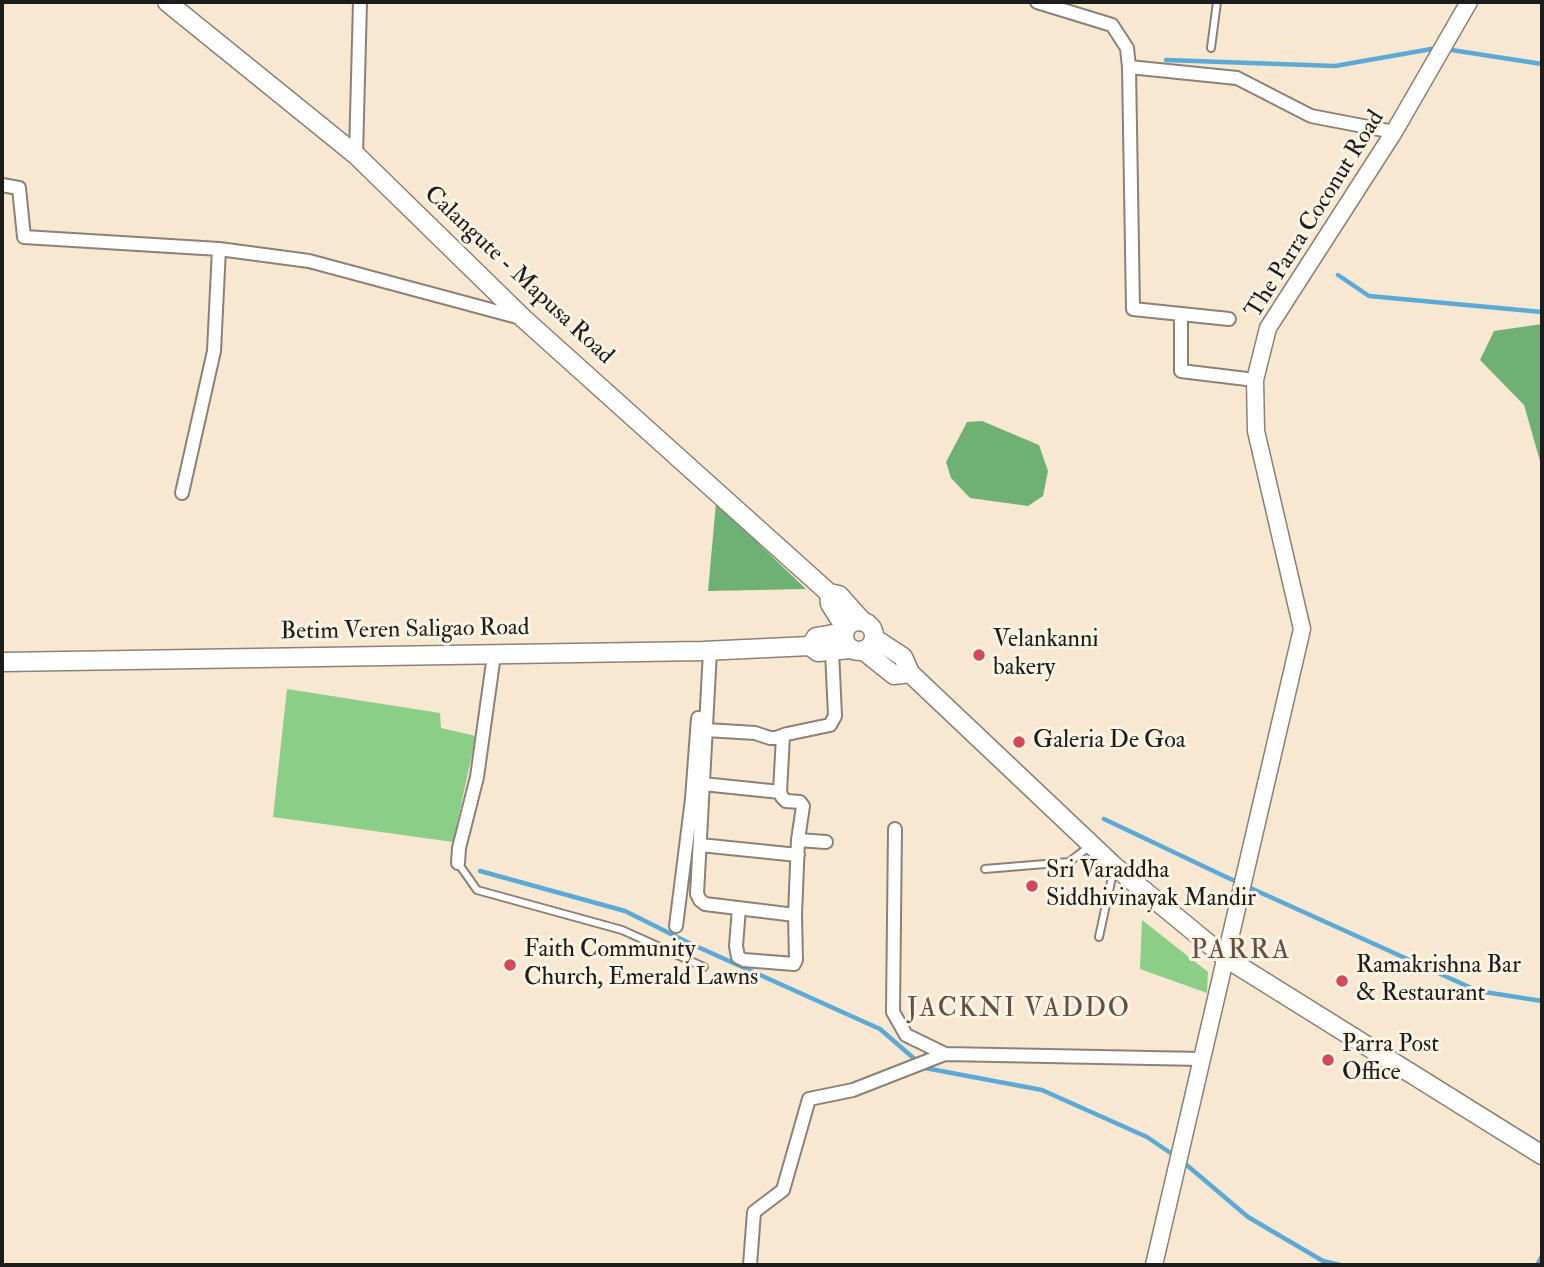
<!DOCTYPE html>
<style>
body{margin:0}
#map{position:relative;width:1544px;height:1267px;overflow:hidden;background:#f8e8d2;font-family:"IM FELL Double Pica",serif}
canvas{display:block}
.frame{position:absolute;inset:0;border:4px solid #1c1c1c;pointer-events:none}
</style>
<div id="map">
<canvas width="1544" height="1267"></canvas>
<div class="frame"></div>
</div>
<script>
const c = document.querySelector('canvas').getContext('2d');
c.lineJoin = 'round';
function paint(path, color) { c.fillStyle = color; c.fill(path, 'evenodd'); }
const toPath = rows => new Path2D(rows.map(r => 'M' + r).join(''));
function trace(path, color, width, dash) { c.strokeStyle = color; c.lineWidth = width; c.lineCap = dash ? 'butt' : 'round'; c.setLineDash(dash || []); c.stroke(path); }
function drawText(font, color, halo, rows, align = 'center') {
  c.font = font + ' "IM FELL Double Pica",serif'; c.lineWidth = 6; c.setLineDash([]); c.textBaseline = 'middle'; c.strokeStyle = halo; c.fillStyle = color; for (const [text, x, y, turn = 0] of rows) {
    c.save(); c.translate(x, y); c.rotate((+turn || 0) * Math.PI / 180); c.textAlign = isNaN(turn) ? turn : align; if (halo) c.strokeText(text, 0, 0); c.fillText(text, 0, 0); c.restore();
  }
}
paint(toPath([
 [287,689,440,713,441,728,476,736,453,842,273,817],
 [1142,920,1208,972,1207,993,1140,969]
]), '#8ace88');
paint(toPath([
 [1542,324,1542,468,1524,405,1480,360,1494,331],
 [982,421,1039,445,1048,471,1043,496,1028,506,970,498,951,478,946,462,967,422],
 [716,503,806,589,708,591]
]), '#6fb174');
trace(toPath([
 [1445,49,1542,64],
 [1166,60,1335,66,1437,48],
 [1338,275,1369,296,1542,312],
 [1104,819,1224,876,1478,991,1542,1001],
 [480,871,625,911,689,943,880,1029,925,1068,1042,1090,1147,1137,1175,1156],
 [1182,1161,1248,1217,1323,1261,1340,1265],
 [1537,1265,1542,1256]
]), '#5baad5', 4.5);
const service = toPath([
 [1211,48,1217,2],
 [458,863,477,890,622,930,704,967],
 [985,869,1069,862,1090,846],
 [1099,937,1114,868]
]);
const minor = toPath([
 [1037,2,1112,25,1127,48,1129,67,1133,309,1229,319],
 [1129,67,1237,78,1311,116,1394,132],
 [356,155,360,2],
 [2,185,19,188,24,237,219,249,309,261,521,318],
 [1181,314,1181,371,1255,380],
 [182,493,214,351,219,249],
 [710,651,697,894,700,900,705,904,795,915],
 [706,730,755,733,770,738,776,738,787,734,830,725,835,716,832,651],
 [703,784,780,792,783,736],
 [895,829,893,1012,906,1035,945,1054],
 [798,840,826,842],
 [700,845,798,855],
 [458,863,459,848,477,777,494,655],
 [739,908,736,946,738,957,744,960,794,964,796,960,795,915,798,840,803,806,800,802,786,801,782,797,780,792],
 [676,926,692,799,698,718],
 [750,1265,754,1212,783,1190,809,1099,853,1090,945,1054,1202,1059]
]);
const tertiary = toPath([
 [1154,1265,1302,629,1256,431,1255,380,1268,328,1394,132,1469,2]
]);
const secondary = toPath([
 [167,2,356,155,524,319,829,593],
 '844 636a15 15 0 1 1 30 0a15 15 0 1 1-30 0Z',
 [846,629,830,604,829,593,839,595,863,622],
 [845,632,816,637,810,646,818,652,850,649],
 [864,651,894,675,910,673,903,657,874,638],
 [2,662,703,651,810,646],
 [910,673,1114,866,1226,958,1542,1155]
]);
trace(service, '#8a8277', 10);
trace(minor, '#8a8277', 16);
trace(tertiary, '#8a8277', 19);
trace(secondary, '#8a8277', 21);
trace(service, '#fff', 6);
trace(minor, '#fff', 12);
trace(tertiary, '#fff', 16);
trace(secondary, '#fff', 18);
for (const [x, y, r, color] of [
 [979,655,7,"#d1495b"],
 [1019,742,7,"#d1495b"],
 [1032,886,7,"#d1495b"],
 [510,965,7,"#d1495b"],
 [1342,981,7,"#d1495b"],
 [1328,1060,7,"#d1495b"]
]) { const dot = new Path2D(); dot.arc(x, y, r, 0, 2 * Math.PI); c.fillStyle = color; c.fill(dot); trace(dot, '#fcf5e5', 2.5); }
drawText('24px', '#1c1c1c', '#fcf5e5', [
 ["The Parra Coconut Road",1316,215,-58],
 ["Calangute - Mapusa Road",518,276,43],
 ["Betim Veren Saligao Road",405,631,-1]
]);
drawText('24px', '#1c1c1c', '#fcf5e5', [
 ["Velankanni",993,641],
 ["bakery",993,669],
 ["Galeria De Goa",1033,742],
 ["Sri Varaddha",1046,872],
 ["Siddhivinayak Mandir",1046,900],
 ["Faith Community",524,951],
 ["Church, Emerald Lawns",524,979],
 ["Ramakrishna Bar",1356,967],
 ["& Restaurant",1356,995],
 ["Parra Post",1342,1046],
 ["Office",1342,1074]
], 'left');
c.letterSpacing = '2px';
drawText('26px', '#674e43', '#fcf5e5', [
 ["JACKNI VADDO",1019,1010]
]);
c.letterSpacing = '0px';
c.letterSpacing = '2px';
drawText('28px', '#674e43', '#fcf5e5', [
 ["PARRA",1241,952]
]);
c.letterSpacing = '0px';
</script>
